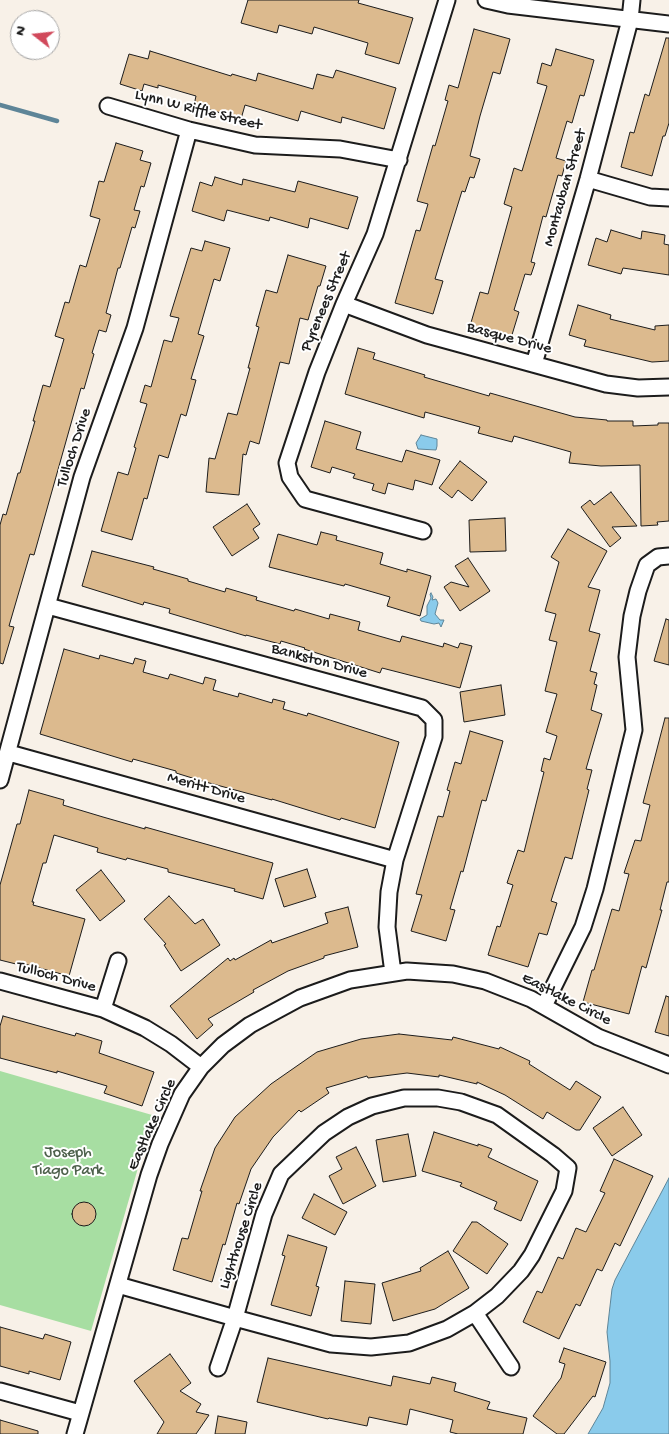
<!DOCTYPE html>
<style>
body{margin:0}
#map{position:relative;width:669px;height:1434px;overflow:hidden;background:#f8f1e8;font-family:"Gochi Hand",sans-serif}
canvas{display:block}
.north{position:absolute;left:10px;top:10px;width:50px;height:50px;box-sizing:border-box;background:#fff;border:1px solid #a4a4a4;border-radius:50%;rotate:286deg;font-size:14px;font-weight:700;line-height:20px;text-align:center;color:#1c1c1c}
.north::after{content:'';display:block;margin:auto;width:18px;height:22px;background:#d1495b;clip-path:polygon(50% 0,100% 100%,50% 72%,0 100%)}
</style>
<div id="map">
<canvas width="669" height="1434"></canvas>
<div class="north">N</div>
</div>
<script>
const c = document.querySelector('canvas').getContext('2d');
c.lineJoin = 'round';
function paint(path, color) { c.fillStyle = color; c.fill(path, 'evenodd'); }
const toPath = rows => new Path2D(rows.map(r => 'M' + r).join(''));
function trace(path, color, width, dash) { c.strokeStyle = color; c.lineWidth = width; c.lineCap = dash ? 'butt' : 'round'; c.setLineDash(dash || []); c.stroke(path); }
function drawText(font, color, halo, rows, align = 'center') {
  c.font = font + ' "Gochi Hand",sans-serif'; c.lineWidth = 4; c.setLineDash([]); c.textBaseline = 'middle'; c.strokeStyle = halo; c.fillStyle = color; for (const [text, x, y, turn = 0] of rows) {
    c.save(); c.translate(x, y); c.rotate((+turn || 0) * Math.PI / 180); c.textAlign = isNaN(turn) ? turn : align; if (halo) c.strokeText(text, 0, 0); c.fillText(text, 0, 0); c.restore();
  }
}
paint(toPath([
 [0,1071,159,1117,140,1161,91,1331,0,1305]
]), '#a7dea2');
const water = toPath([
 [421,435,437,439,437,446,436,450,418,449,416,443,421,435],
 [431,593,433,597,432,600,436,599,438,603,435,614,440,620,444,620,441,627,439,623,434,624,421,621,420,619,427,615,427,606,431,598,430,594,431,593],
 [669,1178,669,1434,588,1434,603,1408,610,1383,610,1361,607,1332,612,1289,615,1280,669,1178]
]);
paint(water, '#8acbeb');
trace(water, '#5e8598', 1);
trace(toPath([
 [0,105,57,121]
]), '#5e8598', 4.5);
const building = toPath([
 [248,0,359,0,358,3,413,18,399,64,365,54,368,43,314,27,312,34,279,25,277,33,241,23,248,0],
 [474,29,510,39,500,74,493,72,480,116,470,156,480,159,474,178,470,177,465,192,462,191,449,233,435,279,443,281,433,314,395,303,416,230,420,231,428,204,417,201,433,145,435,146,448,101,445,100,449,85,458,88,474,29],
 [666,38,669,38,669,123,665,136,663,136,652,176,621,167,630,132,634,133,645,94,649,96,666,38],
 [556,49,594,60,584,96,580,95,572,123,567,121,556,158,566,161,562,176,558,175,546,217,543,216,531,262,535,263,531,275,525,274,514,310,519,312,511,338,470,326,480,292,488,294,512,207,504,204,514,168,522,171,547,86,537,83,542,63,551,66,556,49],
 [150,51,231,76,232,74,256,81,258,73,313,89,317,74,333,78,336,70,396,88,384,129,342,117,341,123,301,111,298,121,245,105,241,119,194,105,196,96,158,85,158,88,144,84,142,91,120,84,129,54,148,59,150,51],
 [116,143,143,151,140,160,151,163,144,187,141,186,134,210,140,211,135,228,132,227,120,268,118,268,106,313,111,315,106,332,99,330,92,353,94,354,84,389,81,388,34,555,30,554,9,626,14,627,3,664,0,663,0,525,3,514,6,515,18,473,20,473,35,421,33,421,43,385,50,387,64,339,55,336,65,302,69,303,80,265,86,267,100,219,90,216,99,181,104,182,116,143],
 [215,177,242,185,243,179,295,192,298,181,358,197,348,229,310,218,308,228,270,217,269,221,227,210,224,221,192,211,200,182,212,186,215,177],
 [611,230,641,239,642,231,665,235,664,244,669,245,669,275,623,268,621,274,588,265,596,238,607,242,611,230],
 [205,241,230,248,220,281,214,279,198,334,204,336,191,379,196,380,186,416,181,414,168,458,159,455,147,499,144,498,132,540,101,531,118,472,128,475,136,448,134,447,147,404,140,402,145,385,151,387,164,340,172,342,179,318,170,316,191,248,202,251,205,241],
 [288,255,326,266,320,286,318,286,308,320,300,318,289,364,280,362,259,444,250,441,246,455,243,454,239,495,206,492,209,458,215,459,228,413,237,415,250,368,248,368,259,327,256,326,266,290,277,293,288,255],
 [578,305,611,315,610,319,655,330,655,326,669,325,669,361,652,362,584,346,586,340,569,335,578,305],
 [358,348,375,353,373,359,425,375,424,377,489,396,490,393,575,417,607,420,607,421,633,421,633,426,658,425,658,423,669,423,669,521,657,522,658,525,641,526,640,465,601,466,569,463,571,452,514,436,512,442,478,433,480,427,425,412,424,418,345,394,358,348],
 [325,421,361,432,356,449,402,462,406,450,440,460,432,485,415,480,413,490,388,483,385,494,372,490,374,484,353,478,355,474,332,467,330,473,311,467,325,421],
 [460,461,487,482,472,501,458,490,452,498,439,488,460,461],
 [611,492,637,526,612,527,621,538,610,547,581,507,590,500,594,505,611,492],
 [247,504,260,524,253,529,259,538,232,556,213,527,247,504],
 [505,518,506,551,470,552,469,520,505,518],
 [568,529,607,551,588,587,600,590,589,631,600,634,590,671,597,673,594,684,597,685,591,710,602,714,586,769,592,770,587,789,589,790,572,859,565,857,551,901,557,903,547,935,539,933,528,967,488,955,497,926,500,927,513,885,507,883,518,850,524,852,544,772,541,771,544,758,550,760,557,736,546,732,557,694,545,691,557,642,549,640,556,614,545,611,559,562,551,557,568,529],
 [321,532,337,536,336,540,383,553,380,564,407,572,407,569,431,576,420,616,387,606,390,597,345,584,344,586,269,567,278,534,317,545,321,532],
 [92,551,154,567,153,569,188,579,188,581,225,592,226,588,257,597,256,600,294,611,295,609,329,619,330,614,360,622,358,630,400,642,402,636,443,647,444,643,458,648,460,643,472,646,460,688,382,668,380,673,304,649,305,648,281,641,280,644,246,635,246,636,169,613,170,609,144,602,143,605,82,586,92,551],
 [468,558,490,591,460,611,444,587,451,582,469,587,455,566,468,558],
 [666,619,669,620,669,665,654,661,666,619],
 [64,649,99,659,100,655,133,664,135,658,146,661,143,672,168,679,170,674,203,684,205,677,216,680,213,690,238,697,239,693,272,703,273,699,285,702,283,709,307,716,308,713,399,742,375,828,341,818,340,820,272,799,272,800,202,781,176,773,176,771,133,759,132,762,40,734,64,649],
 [501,685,505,715,464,722,460,692,501,685],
 [665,718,669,718,669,882,667,882,660,910,662,910,646,968,642,966,629,1014,583,1002,592,970,594,970,612,909,619,911,629,874,624,873,635,840,641,841,650,805,643,803,665,718],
 [470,731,503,741,486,801,482,800,463,872,461,871,450,909,455,910,446,941,411,931,422,895,416,894,438,816,443,817,450,791,447,790,455,762,461,764,470,731],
 [29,790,64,800,63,805,103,817,145,829,145,827,273,863,263,899,234,891,235,889,168,872,168,869,127,858,126,860,97,852,98,848,54,835,46,863,43,863,32,902,34,902,33,905,85,919,69,976,17,962,16,964,0,960,0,885,17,824,20,824,29,790],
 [307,869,316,897,284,907,275,879,307,869],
 [101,870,125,901,100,921,76,890,101,870],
 [169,896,195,924,203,919,220,945,181,971,164,945,166,944,144,919,169,896],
 [348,907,358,947,324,956,324,958,288,971,253,990,254,992,208,1019,213,1025,197,1039,170,1006,228,958,230,961,234,958,235,960,271,940,272,943,328,923,325,913,348,907],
 [666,996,669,997,669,1036,655,1032,666,996],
 [3,1016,75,1036,76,1033,102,1041,99,1053,154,1072,142,1106,104,1093,107,1086,57,1071,57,1073,0,1058,0,1026,3,1016],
 [399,1034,452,1040,453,1037,499,1049,500,1047,530,1061,529,1064,570,1090,576,1081,601,1097,580,1130,576,1130,547,1112,543,1119,505,1095,477,1082,477,1084,439,1075,439,1077,407,1073,368,1078,367,1076,326,1088,329,1093,301,1112,299,1110,273,1137,251,1169,239,1204,237,1203,225,1245,223,1244,212,1282,173,1270,182,1238,188,1239,202,1191,200,1191,215,1148,235,1117,271,1084,317,1052,361,1039,399,1034],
 [623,1107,642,1135,612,1156,593,1128,623,1107],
 [434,1132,478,1146,478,1144,492,1149,488,1157,538,1181,521,1221,494,1209,497,1202,460,1186,462,1183,422,1171,434,1132],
 [408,1134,416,1176,383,1182,376,1140,408,1134],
 [356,1147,376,1186,343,1204,329,1176,342,1169,336,1157,356,1147],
 [614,1159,653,1176,620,1246,615,1243,602,1271,597,1269,580,1306,576,1304,559,1339,523,1322,537,1291,542,1293,558,1257,563,1259,576,1228,586,1232,605,1193,600,1191,614,1159],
 [314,1194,347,1212,335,1235,302,1218,314,1194],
 '72 1214a12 12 0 1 1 24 0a12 12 0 1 1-24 0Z',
 [472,1222,477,1222,508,1244,487,1274,453,1251,472,1222],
 [288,1235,327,1247,316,1286,319,1287,311,1316,271,1305,285,1256,282,1255,288,1235],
 [448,1251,469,1288,435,1309,393,1321,382,1283,421,1271,420,1268,448,1251],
 [345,1281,375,1284,371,1324,341,1321,345,1281],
 [0,1327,43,1339,45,1334,71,1342,60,1380,29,1371,29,1374,0,1366,0,1327],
 [564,1348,606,1362,595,1397,593,1396,564,1434,557,1434,533,1416,561,1378,565,1364,559,1362,564,1348],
 [170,1354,191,1383,180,1391,201,1404,196,1412,209,1415,196,1434,157,1434,164,1422,134,1381,170,1354],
 [268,1358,391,1386,393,1376,430,1384,432,1377,456,1383,454,1391,490,1402,487,1409,527,1418,523,1434,458,1434,450,1432,453,1420,410,1409,407,1425,369,1417,367,1426,329,1418,328,1419,257,1402,268,1358],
 [218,1416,247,1422,245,1434,215,1434,218,1416],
 [0,1420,38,1431,38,1434,0,1434,0,1420]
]);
paint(building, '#dcba8e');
trace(building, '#1c1c1c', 1);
const minor = toPath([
 [486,0,508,5,669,24],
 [108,106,189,130,255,145,340,149,399,160],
 [588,179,650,197,669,198],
 [344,304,427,335,606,384,638,388,669,387],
 [534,364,588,179,630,20,632,0],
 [423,531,305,499,290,477,287,463,317,372,344,304,375,234,447,0],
 [48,606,422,708,434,720,434,737,395,860,389,892,387,927,393,973],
 [9,753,395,860],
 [0,780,82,477,135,328,189,130],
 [0,981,103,1009,145,1028,171,1044,201,1067],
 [544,1006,583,927,595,889,634,730,627,657,632,616,638,591,647,565,658,557,669,556],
 [103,1009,118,961],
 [118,1285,235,1318,331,1344,371,1347,409,1343,447,1329,475,1313,497,1296,521,1271,532,1255,564,1191,568,1168,553,1155,497,1115,461,1102,438,1098,404,1098,372,1106,348,1117,324,1133,281,1174,264,1214,235,1318,218,1368],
 [475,1313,511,1367],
 [0,1391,80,1413],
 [75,1434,149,1175,160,1144,182,1094,201,1067,223,1045,250,1025,300,998,350,980,407,971,453,974,485,981,531,999,598,1037,669,1065]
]);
trace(minor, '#1c1c1c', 19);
trace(minor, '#fff', 15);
drawText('16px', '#1c1c1c', '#fff', [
 ["Lynn W Riffle Street",198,111,14],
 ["Montauban Street",566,188,-74],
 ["Pyrenees Street",327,302,-67],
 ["Basque Drive",509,339,15],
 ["Tulloch Drive",75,448,-72],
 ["Bankston Drive",319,662,15],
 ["Meritt Drive",206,789,16],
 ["Tulloch Drive",56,978,15],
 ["Eastlake Circle",566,1000,27],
 ["Eastlake Circle",153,1125,-66],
 ["Lighthouse Circle",242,1236,-72]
]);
drawText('16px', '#4d604b', '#fff', [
 ["Joseph",68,1154],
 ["Tiago Park",68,1172]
]);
</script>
